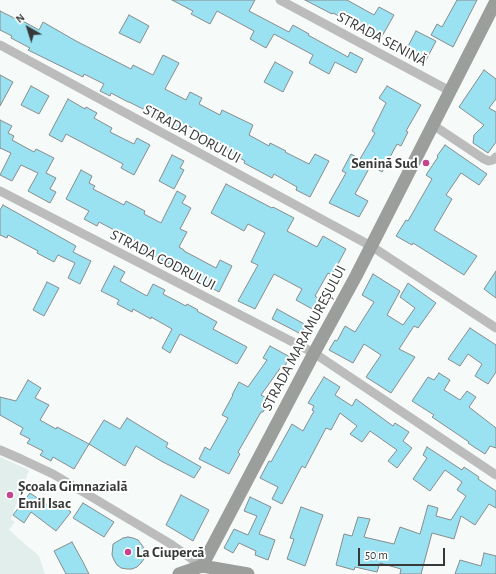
<!DOCTYPE html>
<meta charset="utf-8">
<style>
body{margin:0}
#map{position:relative;width:496px;height:574px;overflow:hidden;background:#f6faf9;font-family:"Alegreya Sans",sans-serif}
canvas{display:block}
.north{position:absolute;left:8px;top:8px;width:40px;height:40px;-webkit-text-stroke:3px #fff;paint-order:stroke;rotate:321deg;font-size:11px;font-weight:700;line-height:16px;text-align:center;color:#373938}
.north::after{content:'';display:block;margin:auto;width:14px;height:18px;background:#373938;clip-path:polygon(50% 0,100% 100%,50% 72%,0 100%)}
.scale{position:absolute;left:358px;top:548px;width:87px;height:18px;box-sizing:border-box;border:2px solid #373938;border-top:0;padding-left:5px;font-size:12px;line-height:14px;white-space:nowrap;color:#373938;-webkit-text-stroke:3px #fff;paint-order:stroke}
</style>
<div id="map">
<canvas width="496" height="574"></canvas>
<div class="north">N</div>
<div class="scale">50 m</div>
</div>
<script>
const c = document.querySelector('canvas').getContext('2d');
c.lineJoin = 'round';
function paint(path, color) { c.fillStyle = color; c.fill(path, 'evenodd'); }
const toPath = rows => new Path2D(rows.map(r => 'M' + r).join(''));
function trace(path, color, width, dash) { c.strokeStyle = color; c.lineWidth = width; c.lineCap = dash ? 'butt' : 'round'; c.setLineDash(dash || []); c.stroke(path); }
function drawText(font, color, halo, rows, align = 'center') {
  c.font = font + ' "Alegreya Sans",sans-serif'; c.lineWidth = 4; c.setLineDash([]); c.textBaseline = 'middle'; c.strokeStyle = halo; c.fillStyle = color; for (const [text, x, y, turn = 0] of rows) {
    c.save(); c.translate(x, y); c.rotate((+turn || 0) * Math.PI / 180); c.textAlign = isNaN(turn) ? turn : align; if (halo) c.strokeText(text, 0, 0); c.fillText(text, 0, 0); c.restore();
  }
}
paint(toPath([
 [0,457,29,470,11,519,15,522,9,530,39,556,45,574,0,574]
]), '#e2eeeb');
const building = toPath([
 [172,0,255,0,249,11,289,32,293,25,309,34,308,35,348,57,350,52,363,59,356,73,335,62,329,74,309,63,313,55,274,34,266,48,250,39,254,31,217,11,210,24,191,14,193,11,172,0],
 [305,0,347,0,374,15,379,7,394,15,381,38,333,13,332,14,305,0],
 [457,0,477,0,453,47,431,35,437,24,442,27,457,0],
 [0,11,20,21,21,20,39,30,43,22,76,41,131,69,133,65,153,75,163,55,179,63,165,89,186,100,190,92,202,98,199,104,220,115,222,110,253,125,249,135,269,146,270,143,286,151,285,152,309,164,315,154,329,161,310,197,296,190,297,187,274,174,272,178,244,163,245,161,224,149,225,146,187,125,183,132,154,117,155,115,129,102,128,102,111,93,110,96,100,91,104,84,84,74,83,77,28,50,30,48,11,38,12,36,0,30,0,11],
 [129,15,149,26,140,43,119,33,129,15],
 [416,31,436,41,425,62,405,52,416,31],
 [275,62,293,72,283,92,264,82,275,62],
 [484,70,496,79,496,99,489,108,496,112,496,142,488,153,473,143,474,135,484,125,459,107,484,70],
 [0,75,13,82,0,106,0,75],
 [31,86,49,96,39,114,21,105,31,86],
 [387,86,421,105,406,131,408,132,401,146,397,144,382,172,371,165,355,194,368,201,359,217,329,203,346,173,342,171,351,154,360,159,375,133,372,131,386,103,379,98,387,86],
 [68,99,85,109,86,107,97,113,94,118,112,128,110,132,134,144,137,138,150,145,134,175,121,168,123,164,66,134,62,142,49,135,68,99],
 [0,120,12,126,8,133,14,136,12,140,34,152,36,149,54,158,46,173,56,178,50,189,56,192,50,203,28,191,38,173,21,165,12,181,0,175,11,153,0,148,0,149,0,120],
 [445,145,487,174,479,185,461,173,446,195,452,199,434,230,477,256,464,275,413,243,412,245,396,236,406,220,408,221,432,179,426,175,438,157,437,156,445,145],
 [172,155,184,161,180,168,184,170,174,189,159,181,172,155],
 [81,170,92,176,89,183,95,186,93,189,124,205,126,201,145,211,144,214,161,223,177,191,186,196,182,203,191,208,180,229,187,232,179,247,184,250,184,251,216,268,220,260,232,266,219,292,186,274,187,273,135,246,137,242,99,222,97,226,84,219,89,211,66,199,81,170],
 [226,184,272,208,273,207,294,218,287,231,317,247,323,236,346,249,332,275,328,273,315,296,320,300,314,310,296,300,302,289,274,274,255,309,238,301,258,265,251,262,265,233,248,224,244,231,211,213,226,184],
 [3,205,76,246,73,252,91,261,80,284,68,278,75,263,58,255,54,262,37,253,38,251,8,235,7,238,0,235,0,210,3,205],
 [114,266,125,272,120,281,147,296,153,284,165,290,163,294,186,306,187,304,198,310,197,311,217,322,213,329,247,347,237,364,180,334,170,353,162,348,172,329,151,317,151,319,133,309,132,312,117,304,119,300,101,291,114,266],
 [496,271,496,298,484,289,496,271],
 [373,274,400,291,387,315,403,325,415,308,400,297,408,283,436,303,418,328,414,326,399,349,415,357,391,393,366,377,381,355,364,344,353,363,329,350,335,340,337,341,345,326,355,332,374,302,362,295,373,274],
 [47,282,59,288,44,316,33,310,47,282],
 [277,309,306,325,301,334,272,319,277,309],
 [470,328,496,345,496,372,488,384,475,376,482,364,468,354,460,366,448,359,470,328],
 [270,346,290,357,283,369,281,367,261,395,270,400,263,412,261,412,238,452,240,454,229,474,199,459,205,447,210,450,228,418,222,415,233,395,232,395,239,382,248,387,267,360,263,358,270,346],
 [439,373,450,380,444,390,460,400,467,391,476,397,469,407,496,428,496,448,490,446,485,454,468,443,469,442,432,417,434,415,412,401,428,377,434,380,439,373],
 [324,377,340,387,335,395,352,406,356,399,393,426,395,423,409,432,403,441,412,448,397,468,388,461,397,450,370,431,362,442,350,434,357,426,340,413,331,430,326,428,305,468,302,466,282,504,272,499,278,487,260,478,269,461,271,462,292,424,303,431,314,411,312,410,314,406,308,403,324,377],
 [28,380,41,388,35,398,49,405,40,420,56,429,57,427,89,444,74,469,53,457,51,461,40,455,43,451,27,443,30,439,20,434,23,428,0,415,0,397,16,401,28,380],
 [127,418,168,443,166,447,201,467,194,478,161,461,136,446,125,466,89,444,104,420,120,429,127,418],
 [427,447,462,470,464,467,479,477,478,479,496,491,496,508,489,504,475,525,461,516,454,539,432,533,421,574,400,574,401,569,380,563,377,572,355,567,354,570,336,565,344,534,352,536,358,517,370,519,364,537,394,544,400,527,420,534,428,505,438,508,436,516,451,520,466,496,457,490,462,482,445,470,430,491,413,479,427,458,423,455,427,447],
 [30,493,49,506,55,499,71,512,56,531,31,512,24,523,13,515,30,493],
 [181,495,209,510,193,541,166,525,181,495],
 [250,497,271,507,259,534,275,540,268,560,255,555,256,551,239,543,233,553,224,548,234,529,248,535,257,516,244,511,250,497],
 [83,503,114,522,104,537,73,518,83,503],
 [301,507,323,515,305,566,287,559,294,539,290,538,301,507],
 [128,537,133,538,138,540,144,548,145,553,144,559,141,563,137,567,132,569,127,569,121,568,117,565,114,560,112,555,113,544,123,538,128,537],
 [72,542,83,562,89,574,66,574,54,551,72,542],
 [484,553,496,556,496,574,455,574,460,560,481,566,484,553]
]);
paint(building, '#9ae1f1');
trace(building, '#888c8d', 1);
trace(toPath([
 [280,0,450,91],
 [0,45,371,246,496,328],
 [433,125,484,159,489,161,493,160,496,157],
 [0,191,314,353,496,475],
 [0,450,21,459,53,474,169,543,202,566]
]), '#bbbcbb', 9);
trace(toPath([
 [202,566,314,353,356,276,496,1],
 [179,574,202,566,248,574]
]), '#9c9e9c', 13);
for (const [x, y, r, color] of [
 [426,163,4,"#c4448f"],
 [10,495,4,"#c4448f"],
 [128,552,4,"#c4448f"]
]) { const dot = new Path2D(); dot.arc(x, y, r, 0, 2 * Math.PI); c.fillStyle = color; c.fill(dot); trace(dot, '#fff', 1.5); }
drawText('15px', '#373938', '#fff', [
 ["STRADA SENINĂ",382,39,28],
 ["STRADA DORULUI",192,134,28],
 ["STRADA CODRULUI",163,260,27],
 ["STRADA MARAMUREȘULUI",304,338,-62]
]);
drawText('bold 15px', '#373938', '#fff', [
 ["Senină Sud",418,163,"right"],
 ["Școala Gimnazială",18,486],
 ["Emil Isac",18,503],
 ["La Ciupercă",136,552]
], 'left');
</script>
